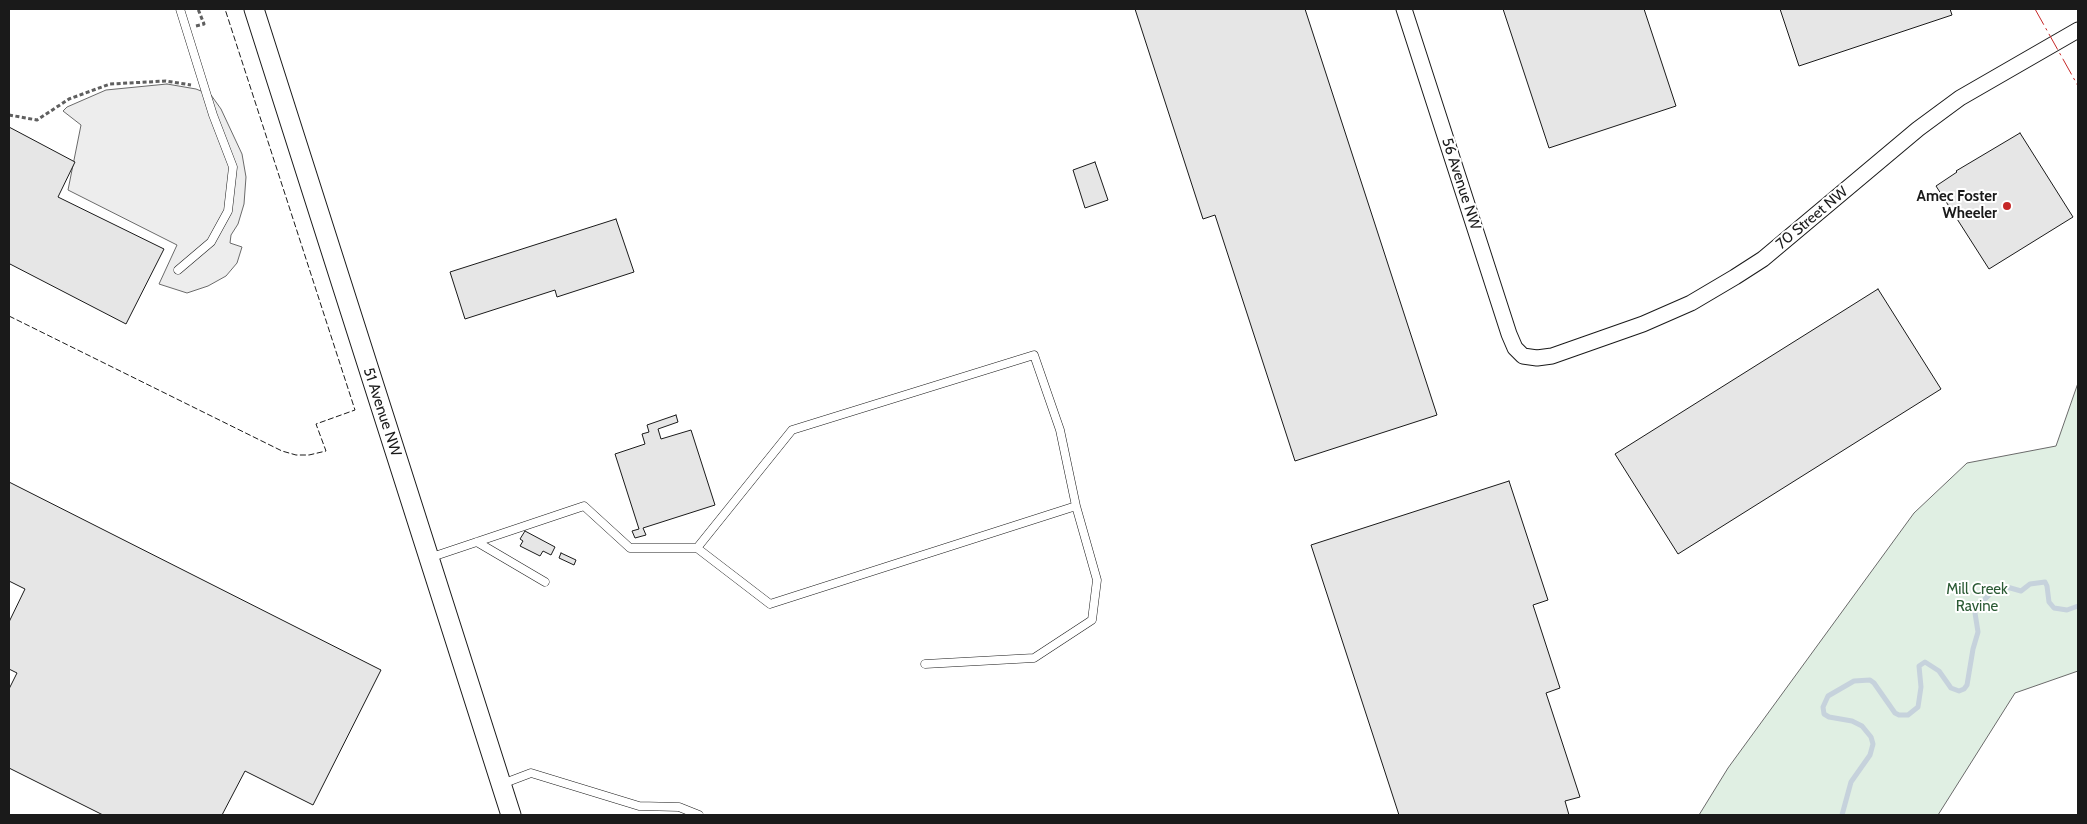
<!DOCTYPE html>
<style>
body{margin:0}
#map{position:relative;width:2087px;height:824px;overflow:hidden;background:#fff;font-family:Cabin,sans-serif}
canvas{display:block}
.frame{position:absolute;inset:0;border:10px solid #1a1a1a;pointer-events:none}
</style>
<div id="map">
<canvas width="2087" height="824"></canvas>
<div class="frame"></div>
</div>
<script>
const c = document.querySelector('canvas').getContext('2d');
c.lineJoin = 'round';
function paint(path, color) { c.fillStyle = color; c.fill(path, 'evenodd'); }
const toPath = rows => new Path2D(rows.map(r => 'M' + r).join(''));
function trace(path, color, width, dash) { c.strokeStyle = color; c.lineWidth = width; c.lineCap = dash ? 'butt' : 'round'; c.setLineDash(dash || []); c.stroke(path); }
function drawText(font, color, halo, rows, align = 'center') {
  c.font = font + ' Cabin,sans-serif'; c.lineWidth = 4; c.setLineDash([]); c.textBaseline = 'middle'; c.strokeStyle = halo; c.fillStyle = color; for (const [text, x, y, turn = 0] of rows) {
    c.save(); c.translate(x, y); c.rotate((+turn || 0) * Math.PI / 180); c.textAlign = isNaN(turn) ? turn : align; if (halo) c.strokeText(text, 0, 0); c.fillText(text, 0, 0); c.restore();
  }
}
const green = toPath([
 [2078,383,2078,671,2015,693,1938,815,1699,815,1728,768,1914,513,1967,463,2056,446,2078,383]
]);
paint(green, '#e0efe3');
trace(green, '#6a6a6a', 1);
const parking = toPath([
 [167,84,196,89,211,95,221,109,242,154,246,177,244,204,238,224,231,235,230,243,242,247,237,263,226,276,208,286,187,293,159,284,177,245,68,190,81,125,63,111,67,107,106,90,167,84]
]);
paint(parking, '#ededed');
trace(parking, '#6a6a6a', 1);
trace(toPath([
 [1842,815,1851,782,1870,755,1873,744,1871,737,1862,726,1852,721,1829,717,1824,714,1823,707,1828,696,1854,681,1870,680,1874,683,1895,713,1899,715,1908,715,1918,707,1921,687,1919,666,1925,662,1939,671,1951,688,1959,691,1964,689,1967,685,1973,649,1978,632,1975,613,1980,604,1995,589,2007,587,2021,591,2030,584,2045,582,2047,586,2049,602,2054,608,2067,610,2078,606]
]), '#c6d2dc', 5);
const building = toPath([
 [1135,9,1305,9,1437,415,1295,461,1215,215,1203,219,1135,9],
 [1503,9,1644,9,1676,106,1549,148,1503,9],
 [1780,9,1950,9,1952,15,1799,66,1780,9],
 [9,127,75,162,58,197,164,249,126,324,10,264,9,266,9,127],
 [2020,133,2073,217,1989,269,1936,186,1957,172,1956,171,2020,133],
 [1095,162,1108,200,1085,208,1073,170,1095,162],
 [616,219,634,272,557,297,555,290,465,319,450,272,616,219],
 [1878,289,1941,389,1678,554,1615,454,1878,289],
 [676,415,678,422,658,429,661,439,691,430,715,505,643,528,646,535,635,538,632,531,639,529,615,454,645,444,642,434,649,432,647,425,676,415],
 [1509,481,1548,600,1533,605,1560,688,1546,693,1580,797,1565,801,1569,815,1399,815,1311,545,1509,481],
 [9,482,381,670,313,805,245,771,222,815,103,815,9,768,9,689,17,673,9,669,9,622,25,589,9,581,9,482],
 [525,531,555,547,551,555,543,551,540,556,520,546,523,541,520,539,525,531],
 [561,553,576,560,574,565,559,558,561,553]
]);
paint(building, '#e6e6e6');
trace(building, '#1a1a1a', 1);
const service = toPath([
 [178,270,211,242,228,211,233,167,213,115,180,9],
 [477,542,545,582],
 [697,548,792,430,1034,355,1060,430,1076,506],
 [429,558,584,506,630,548,697,548,770,604,1076,506,1097,580,1092,620,1034,658,925,664],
 [502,784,531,773,639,806,679,807,699,815]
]);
const minor = toPath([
 [1404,9,1509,334,1515,348,1523,356,1537,358,1552,356,1643,324,1691,303,1735,277,1763,259,1918,129,1960,98,2078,30]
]);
const tertiary = toPath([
 [254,9,511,815]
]);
trace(service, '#1a1a1a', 9);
trace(minor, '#1a1a1a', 17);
trace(tertiary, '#1a1a1a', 21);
trace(toPath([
 [196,26,204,24,198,9],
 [9,115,37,120,69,99,110,84,166,81,191,85]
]), '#5f5f5f', 3, [4, 2.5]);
trace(service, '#fff', 8);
trace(minor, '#fff', 15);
trace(tertiary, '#fff', 19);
trace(toPath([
 [9,316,282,451,296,455,309,455,326,451,316,424,355,410,225,9]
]), '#1a1a1a', 1, [6, 2.5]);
trace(toPath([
 [2035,9,2078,86]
]), '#c62828', 1, [18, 4, 2.5, 4]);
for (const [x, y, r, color] of [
 [2007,206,5,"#c62828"]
]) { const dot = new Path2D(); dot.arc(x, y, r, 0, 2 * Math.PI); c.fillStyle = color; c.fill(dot); trace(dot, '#fff', 2); }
drawText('15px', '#1a1a1a', '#fff', [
 ["56 Avenue NW",1461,184,72],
 ["70 Street NW",1812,218,-40],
 ["51 Avenue NW",382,412,72]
]);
drawText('bold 15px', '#1a1a1a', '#fff', [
 ["Amec Foster",1997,197],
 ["Wheeler",1997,214]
], 'right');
drawText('15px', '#2b5a34', '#fff', [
 ["Mill Creek",1977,590],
 ["Ravine",1977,607]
]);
</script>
